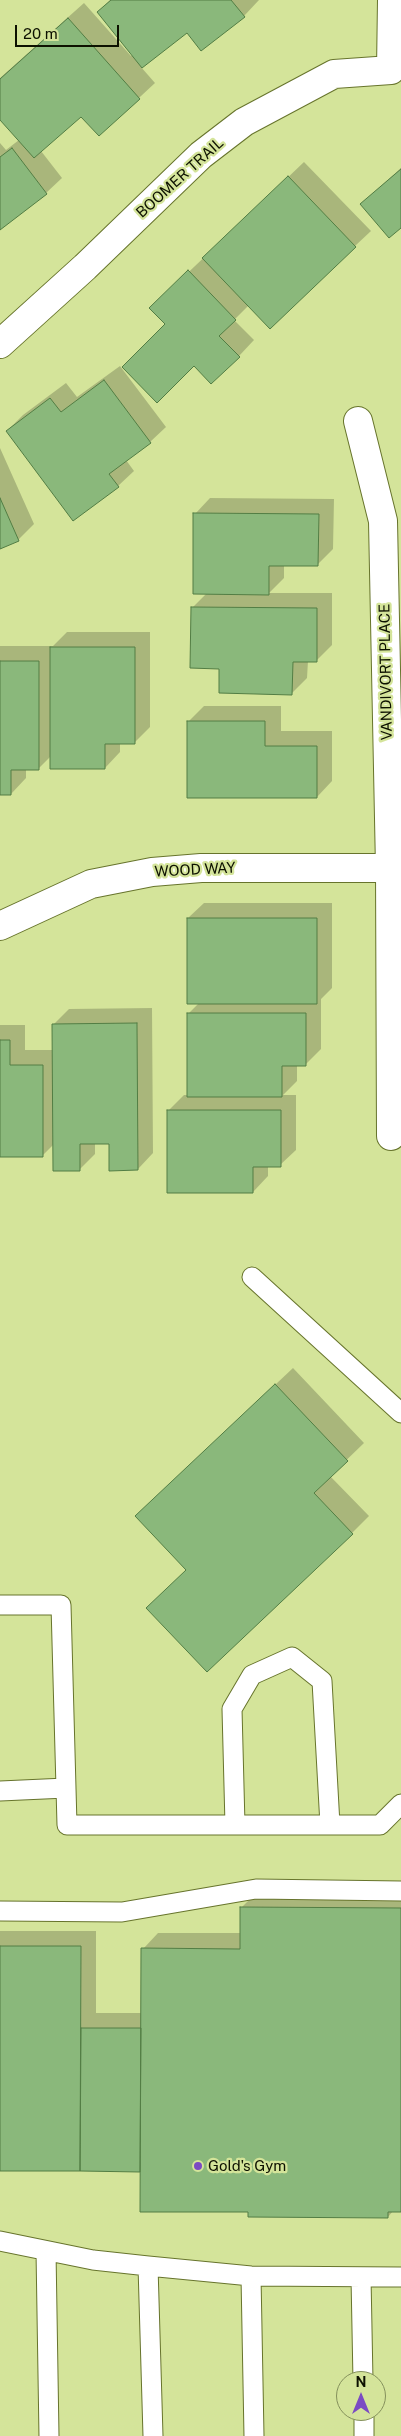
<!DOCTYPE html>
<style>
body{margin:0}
#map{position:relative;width:401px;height:2436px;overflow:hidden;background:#d4e49a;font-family:"Public Sans",sans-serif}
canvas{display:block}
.north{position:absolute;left:336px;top:2371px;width:50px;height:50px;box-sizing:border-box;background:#d4e49a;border:1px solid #84905c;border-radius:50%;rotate:0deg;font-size:14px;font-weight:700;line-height:20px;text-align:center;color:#0d1100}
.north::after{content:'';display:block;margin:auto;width:18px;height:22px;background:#7b4bc3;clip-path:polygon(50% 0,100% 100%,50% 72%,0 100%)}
.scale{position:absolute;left:15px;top:25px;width:104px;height:22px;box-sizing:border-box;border:2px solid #0d1100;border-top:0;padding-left:6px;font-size:15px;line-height:18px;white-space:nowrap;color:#0d1100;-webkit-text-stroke:4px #d4e49a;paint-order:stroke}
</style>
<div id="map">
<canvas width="401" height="2436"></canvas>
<div class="north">N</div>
<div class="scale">20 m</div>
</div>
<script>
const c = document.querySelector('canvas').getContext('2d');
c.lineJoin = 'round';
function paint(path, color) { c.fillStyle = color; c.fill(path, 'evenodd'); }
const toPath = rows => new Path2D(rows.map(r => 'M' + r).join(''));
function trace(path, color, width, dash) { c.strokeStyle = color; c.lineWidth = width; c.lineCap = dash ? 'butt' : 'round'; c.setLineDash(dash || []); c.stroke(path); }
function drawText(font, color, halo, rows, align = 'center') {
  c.font = font + ' "Public Sans",sans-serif'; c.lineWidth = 4.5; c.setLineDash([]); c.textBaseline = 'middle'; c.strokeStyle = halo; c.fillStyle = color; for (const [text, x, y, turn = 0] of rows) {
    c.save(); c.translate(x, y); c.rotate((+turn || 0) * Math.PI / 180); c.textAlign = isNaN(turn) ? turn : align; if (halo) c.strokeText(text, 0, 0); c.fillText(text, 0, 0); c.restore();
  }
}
paint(toPath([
 [110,0,259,0,244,16,187,31,141,67,155,83,99,135,81,115,41,151,62,178,46,193,0,228,0,143,6,150,19,140,0,118,0,78,84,3,131,56,133,54,98,12],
 [304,162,371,231,355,246,249,305,234,320,254,340,239,356,167,324,151,308],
 [401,168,401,226,361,204],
 [120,366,166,427,150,442,126,460,134,471,118,486,73,519,7,431,23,415,66,383,77,397],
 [0,448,34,524,18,540,0,548],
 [210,498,334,499,333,549,318,564,284,564,284,578,269,593,332,593,332,645,316,661,308,661,307,678,292,693,221,667,192,608,207,593,195,514],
 [67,632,150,632,150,727,135,742,120,742,120,752,105,768,52,755,39,768,26,768,26,778,11,794,0,794,0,646,53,646],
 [204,706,281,706,281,731,332,731,332,781,317,797,188,722],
 [204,903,332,903,332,988,321,999,321,1049,305,1065,297,1065,297,1081,283,1095,296,1095,296,1150,280,1165,268,1165,268,1176,253,1192,168,1111,184,1095,188,1095,188,1014,199,1003,188,918],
 [152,1008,153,1153,138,1169,111,1142,95,1142,95,1154,79,1170,54,1144,42,1156,0,1156,0,1025,25,1025,25,1050,53,1050,53,1025,69,1009],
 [293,1368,364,1443,330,1476,369,1516,352,1533,188,1569,154,1499],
 [257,1892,401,1893,401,2211,393,2211,388,2217,250,2211,141,2170,0,2169,0,1931,96,1931,96,2013,142,2013,143,1949,158,1933,241,1933,241,1908]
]), '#0003');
const building = toPath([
 [111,0,231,0,245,17,201,51,187,33,142,68,97,12,111,0],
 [68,18,140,99,99,136,81,117,34,158,0,120,0,79,68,18],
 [12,148,47,194,0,230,0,157,12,148],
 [401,169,401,228,389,238,360,204,401,169],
 [288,176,356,247,270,329,202,258,288,176],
 [188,270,236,320,219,336,240,357,211,384,194,366,157,403,122,367,165,324,149,308,188,270],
 [104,380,151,443,109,474,119,487,73,521,6,431,50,398,61,412,104,380],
 [0,498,19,541,0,549,0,498],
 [193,513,319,514,318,566,269,566,269,595,193,594,193,513],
 [191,607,317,608,317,662,293,662,292,695,219,693,219,669,190,668,191,607],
 [50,647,135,647,135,744,105,744,105,769,50,769,50,647],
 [0,661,39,661,39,770,11,770,11,795,0,795,0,661],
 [187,721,265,721,265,746,317,746,317,798,187,798,187,721],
 [187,918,317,918,317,1004,187,1004,187,918],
 [187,1013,306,1013,306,1066,282,1066,282,1097,187,1097,187,1013],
 [137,1023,138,1170,109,1171,109,1144,80,1144,80,1171,53,1171,52,1024,137,1023],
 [0,1040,10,1040,10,1065,43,1065,43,1157,0,1157,0,1040],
 [167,1110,281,1110,281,1167,253,1167,253,1193,167,1193,167,1110],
 [275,1384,348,1461,314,1493,353,1534,207,1672,146,1608,186,1570,135,1516,275,1384],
 [240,1907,401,1908,401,2212,388,2212,388,2218,248,2217,248,2212,140,2212,141,1948,240,1949,240,1907],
 [0,1946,81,1946,80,2171,0,2171,0,1946],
 [81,2028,141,2028,140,2172,80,2171,81,2028]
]);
paint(building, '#8ab87b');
trace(building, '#527d44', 1);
const service = toPath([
 [252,1277,401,1413],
 [0,1605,61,1605,67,1825,380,1825,401,1804],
 [0,1791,66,1788],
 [235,1825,232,1709,252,1675,292,1657,322,1681,330,1825],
 [0,1911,122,1912,256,1889,401,1891],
 [0,2241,93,2260,148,2266,251,2276,401,2277],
 [46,2251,49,2436],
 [148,2266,153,2436],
 [251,2276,254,2436],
 [361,2277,363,2381],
 [364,2411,364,2436]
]);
const minor = toPath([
 [0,344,85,267,201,155,244,122,334,74,391,70,392,0],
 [358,421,383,521,390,868,391,1136],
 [0,926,91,884,152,872,201,868,401,868]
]);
trace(service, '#67742c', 21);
trace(minor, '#67742c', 30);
trace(service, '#fff', 19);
trace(minor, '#fff', 28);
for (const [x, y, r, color] of [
 [198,2166,5,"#7b4bc3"]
]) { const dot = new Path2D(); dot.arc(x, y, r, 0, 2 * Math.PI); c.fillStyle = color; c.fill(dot); trace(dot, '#d4e49a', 2); }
drawText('15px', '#0d1100', '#d4e49a', [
 ["BOOMER TRAIL",180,178,-42],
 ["VANDIVORT PLACE",386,672,-91],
 ["WOOD WAY",195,870,-3]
]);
drawText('15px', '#0d1100', '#d4e49a', [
 ["Gold's Gym",208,2166]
], 'left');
</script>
